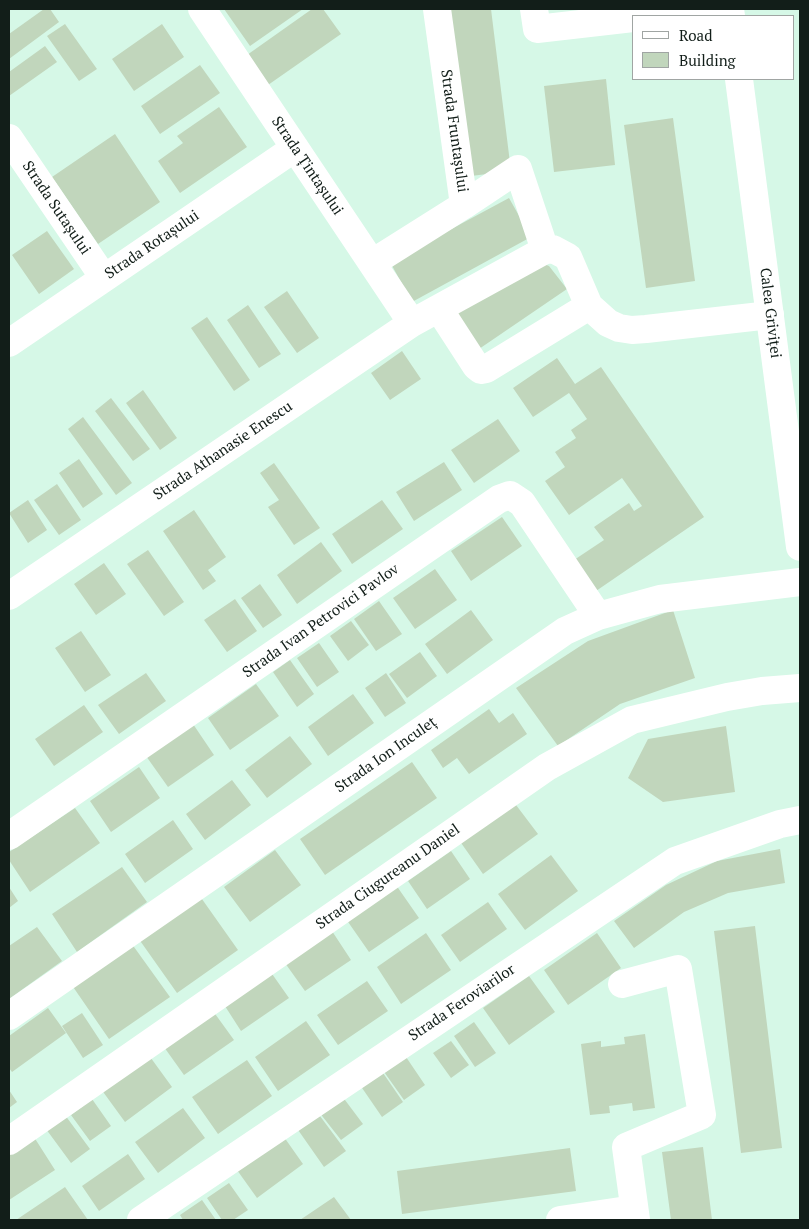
<!DOCTYPE html>
<meta charset="utf-8">
<style>
body{margin:0}
#map{position:relative;width:809px;height:1229px;overflow:hidden;background:#d6f8e7;font-family:"PT Serif",serif}
canvas{display:block}
.frame{position:absolute;inset:0;border:10px solid #121e19;pointer-events:none}
.legend{position:absolute;left:632px;top:15px;width:162px;height:65px;box-sizing:border-box;background:#fff;border:1px solid #a0a5a3;margin:0;padding:6px 9px;list-style:none;font-size:15px;color:#121e19}
.legend li{display:flex;align-items:center;gap:10px;height:25px}
.legend b{width:25px;border:1px solid #a0a5a3}
</style>
<div id="map">
<canvas width="809" height="1229"></canvas>
<div class="frame"></div>
<ul class="legend">
<li><b style="height:6px;background:#fff"></b>Road</li>
<li><b style="height:14px;background:#c1d6bc"></b>Building</li>
</ul>
</div>
<script>
const c = document.querySelector('canvas').getContext('2d');
c.lineJoin = 'round';
function paint(path, color) { c.fillStyle = color; c.fill(path, 'evenodd'); }
const toPath = rows => new Path2D(rows.map(r => 'M' + r).join(''));
function trace(path, color, width, dash) { c.strokeStyle = color; c.lineWidth = width; c.lineCap = dash ? 'butt' : 'round'; c.setLineDash(dash || []); c.stroke(path); }
function drawText(font, color, halo, rows, align = 'center') {
  c.font = font + ' "PT Serif",serif'; c.lineWidth = 4.5; c.setLineDash([]); c.textBaseline = 'middle'; c.strokeStyle = halo; c.fillStyle = color; for (const [text, x, y, turn = 0] of rows) {
    c.save(); c.translate(x, y); c.rotate((+turn || 0) * Math.PI / 180); c.textAlign = isNaN(turn) ? turn : align; if (halo) c.strokeText(text, 0, 0); c.fillText(text, 0, 0); c.restore();
  }
}
paint(toPath([
 [44,9,50,9,59,22,9,59,9,34],
 [224,9,303,9,250,46],
 [312,9,323,9,341,34,268,85,247,55],
 [450,9,491,9,511,171,471,176],
 [65,24,97,69,79,81,47,36],
 [162,24,184,57,134,91,112,59],
 [45,46,57,62,9,96,9,72],
 [200,65,220,93,160,134,141,106],
 [606,79,615,165,554,172,544,86],
 [219,107,247,147,180,193,158,161,183,143,177,136],
 [673,118,695,281,646,288,624,125],
 [115,134,160,202,98,244,52,177],
 [509,198,531,237,412,302,390,262],
 [47,231,74,269,39,294,12,255],
 [534,260,549,266,567,289,479,349,455,313],
 [287,291,319,338,297,353,264,307],
 [248,305,281,354,259,368,227,320],
 [207,317,250,380,234,391,191,328],
 [402,351,421,379,390,400,371,373],
 [557,358,575,384,601,367,704,517,596,591,574,560,604,540,594,527,629,503,634,511,642,506,622,478,569,515,545,481,565,467,555,452,576,438,571,430,587,419,569,393,533,417,513,388],
 [143,390,177,438,160,450,126,403],
 [111,398,150,449,133,461,95,411],
 [83,417,132,483,116,495,68,429],
 [498,419,520,451,474,483,451,450],
 [79,459,103,494,83,508,59,473],
 [444,462,462,490,414,521,396,492],
 [274,463,320,528,294,545,268,507,279,500,260,473],
 [57,484,81,520,59,535,34,500],
 [28,500,47,530,28,543,9,513],
 [382,500,403,529,352,564,332,534],
 [194,510,226,557,208,570,216,581,203,590,163,531],
 [502,517,522,546,471,581,451,551],
 [321,542,342,571,297,604,277,575],
 [148,550,184,602,164,616,127,564],
 [104,563,126,594,96,615,74,584],
 [435,569,457,600,415,629,393,598],
 [260,584,282,615,263,628,241,598],
 [235,599,257,631,227,652,204,620],
 [379,601,402,634,376,651,354,619],
 [471,610,493,640,447,674,425,644],
 [673,610,695,678,620,704,558,746,516,688,588,641],
 [351,621,369,645,348,661,330,636],
 [81,631,111,675,85,692,55,648],
 [319,643,339,672,317,687,297,658],
 [420,652,437,676,407,698,389,674],
 [290,660,314,694,297,707,273,672],
 [146,673,166,701,119,734,98,705],
 [386,673,406,703,385,717,365,688],
 [256,684,279,716,230,750,208,718],
 [353,694,374,723,328,756,308,727],
 [84,705,103,732,54,766,35,739],
 [489,709,499,723,513,713,527,734,469,774,457,758,443,768,431,750],
 [193,724,214,755,168,787,146,756],
 [726,726,735,792,663,802,628,778,648,739],
 [290,736,312,764,267,798,245,770],
 [412,762,437,798,325,875,300,839],
 [139,767,160,798,111,832,90,801],
 [232,780,251,805,205,840,186,814],
 [513,801,538,834,483,874,459,840],
 [75,808,100,843,30,892,9,860,9,852],
 [173,820,193,849,145,883,125,854],
 [780,849,785,883,728,893,684,912,634,948,614,921,666,885,717,861],
 [275,850,301,885,250,922,224,887],
 [451,851,470,879,427,909,408,881],
 [551,855,578,891,525,930,498,894],
 [122,867,147,902,77,952,52,914],
 [396,885,419,918,369,952,346,919],
 [9,887,18,901,9,908],
 [197,892,238,950,177,993,136,935],
 [488,902,507,929,460,962,441,935],
 [755,926,782,1148,741,1153,714,931],
 [37,927,62,961,9,999,9,946],
 [332,931,351,960,305,991,285,963],
 [426,933,451,970,401,1004,377,967],
 [597,933,621,968,568,1005,544,970],
 [129,940,170,997,109,1039,69,981],
 [270,971,289,998,241,1031,223,1003],
 [529,976,555,1012,509,1045,483,1008],
 [367,981,388,1011,338,1045,317,1015],
 [48,1008,66,1033,12,1072,9,1068,9,1036],
 [213,1011,234,1040,184,1075,164,1047],
 [82,1013,103,1045,83,1058,62,1026],
 [306,1021,330,1055,278,1091,255,1057],
 [474,1022,496,1053,475,1067,454,1036],
 [645,1034,655,1108,633,1111,632,1103,609,1106,610,1113,590,1115,581,1044,601,1041,601,1047,625,1044,624,1037],
 [451,1041,469,1065,451,1078,433,1053],
 [148,1054,172,1087,125,1122,101,1089],
 [404,1054,425,1085,404,1100,382,1069],
 [247,1060,272,1096,218,1134,192,1097],
 [381,1070,403,1102,382,1117,360,1085],
 [9,1090,17,1102,9,1108],
 [342,1096,363,1124,341,1140,319,1112],
 [92,1099,111,1126,90,1141,71,1115],
 [183,1108,205,1138,158,1173,135,1142],
 [317,1112,346,1151,324,1167,296,1127],
 [65,1115,90,1149,71,1163,46,1129],
 [34,1137,55,1170,9,1200,9,1154],
 [284,1137,303,1164,257,1198,237,1170],
 [703,1147,712,1220,671,1220,662,1152],
 [570,1148,576,1191,402,1214,397,1171],
 [128,1154,145,1179,99,1211,82,1186],
 [229,1183,248,1210,233,1220,222,1220,207,1198],
 [65,1187,88,1220,16,1220],
 [334,1197,351,1220,300,1220],
 [202,1200,216,1220,183,1220,180,1215]
]), '#c1d6bc');
trace(toPath([
 [202,9,412,323],
 [534,9,537,29,633,18],
 [652,16,719,9],
 [9,138,104,278],
 [464,205,518,169,545,250],
 [372,263,464,205,437,9],
 [439,309,476,366,481,370,486,369,589,306],
 [9,343,295,148],
 [9,596,412,323,545,250,553,249,568,257,589,306,608,323,619,328,632,330,646,329,770,315],
 [9,836,499,499,510,495,522,503,598,616],
 [622,984,678,969,702,1115,626,1147,636,1220],
 [9,1016,565,631,598,616,660,599,800,582],
 [9,1141,547,767,632,720,727,697,762,691,800,688],
 [141,1220,675,861,780,824,800,820],
 [560,1220,634,1209]
]), '#fff', 28);
trace(toPath([
 [730,9,731,16],
 [739,79,800,547]
]), '#fff', 28);
drawText('15px', '#121e19', '#fff', [
 ["Strada Fruntașului",454,131,82],
 ["Strada Țintașului",307,166,56],
 ["Strada Sutașului",56,208,56],
 ["Strada Rotașului",152,245,-34],
 ["Calea Griviței",770,313,83],
 ["Strada Athanasie Enescu",223,451,-34],
 ["Strada Ivan Petrovici Pavlov",321,621,-35],
 ["Strada Ion Inculeț",386,755,-35],
 ["Strada Ciugureanu Daniel",388,877,-35],
 ["Strada Feroviarilor",462,1003,-34]
]);
</script>
